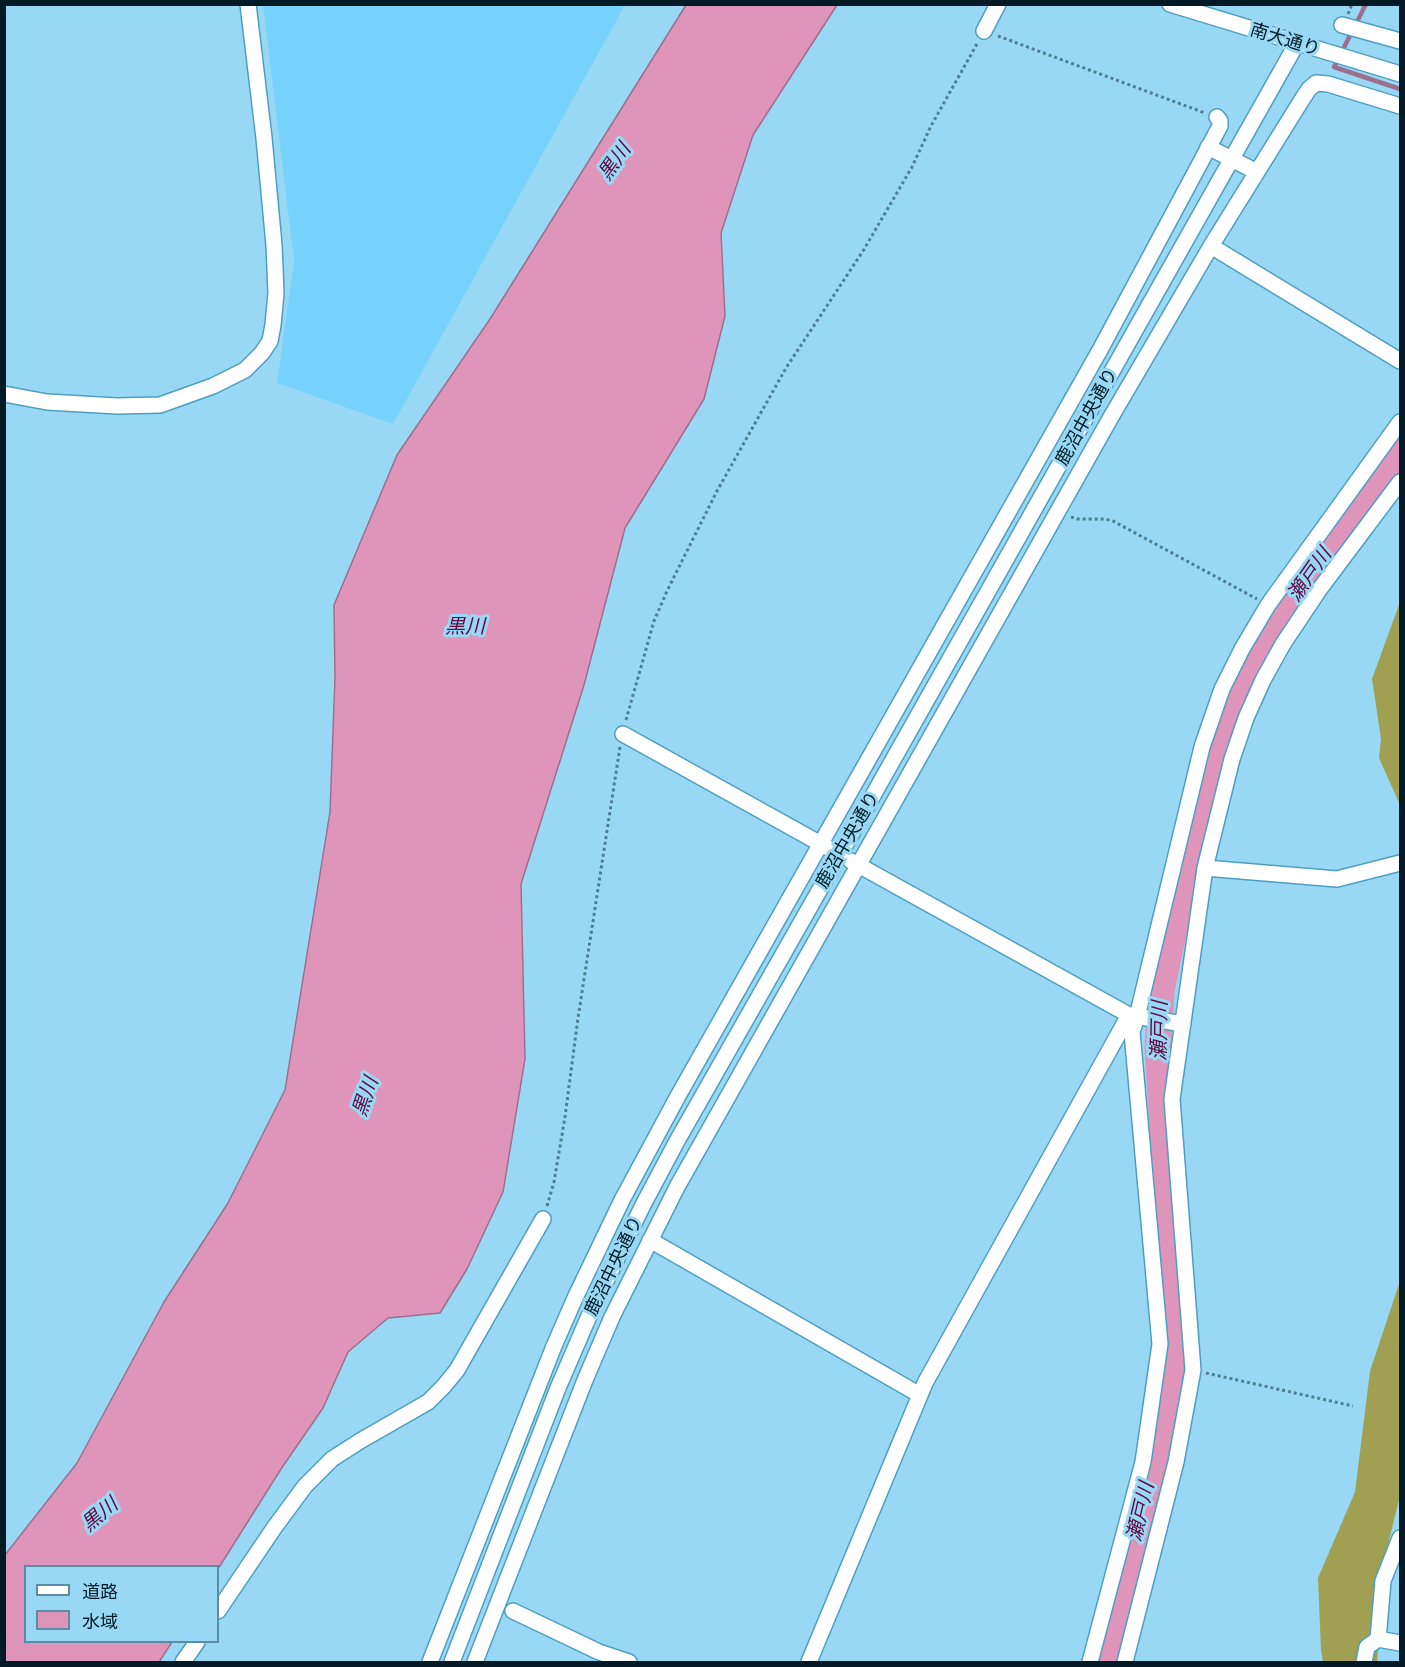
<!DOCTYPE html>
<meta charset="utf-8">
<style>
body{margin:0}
#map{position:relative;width:1405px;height:1667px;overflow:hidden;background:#99d8f5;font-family:Cabin,"Noto Sans JP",sans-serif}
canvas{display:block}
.frame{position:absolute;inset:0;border:6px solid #011a25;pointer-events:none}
.legend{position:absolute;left:24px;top:1565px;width:195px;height:78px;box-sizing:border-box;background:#99d8f5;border:2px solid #5c8ca2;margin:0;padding:8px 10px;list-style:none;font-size:18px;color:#011a25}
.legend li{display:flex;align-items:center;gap:12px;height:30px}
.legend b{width:30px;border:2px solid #5c8ca2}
</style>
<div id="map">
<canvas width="1405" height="1667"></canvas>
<div class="frame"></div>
<ul class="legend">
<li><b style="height:8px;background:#fff"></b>道路</li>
<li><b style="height:16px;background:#df95ba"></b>水域</li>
</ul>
</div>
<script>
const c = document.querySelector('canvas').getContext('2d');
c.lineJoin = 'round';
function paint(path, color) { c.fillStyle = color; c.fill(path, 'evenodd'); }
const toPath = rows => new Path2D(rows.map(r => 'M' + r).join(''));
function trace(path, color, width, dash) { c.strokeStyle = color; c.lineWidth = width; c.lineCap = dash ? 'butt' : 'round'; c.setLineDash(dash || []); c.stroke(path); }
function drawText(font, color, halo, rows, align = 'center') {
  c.font = font + ' Cabin,"Noto Sans JP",sans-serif'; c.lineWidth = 6; c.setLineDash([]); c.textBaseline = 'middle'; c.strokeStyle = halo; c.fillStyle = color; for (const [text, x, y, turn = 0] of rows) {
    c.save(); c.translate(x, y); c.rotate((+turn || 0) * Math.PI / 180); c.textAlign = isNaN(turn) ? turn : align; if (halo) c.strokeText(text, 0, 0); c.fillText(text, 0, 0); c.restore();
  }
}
paint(toPath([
 [263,5,625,5,393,424,277,383,294,261]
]), '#77d3fc');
paint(toPath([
 [1400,602,1400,805,1379,758,1381,739,1372,679],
 [1400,1281,1400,1496,1389,1540,1377,1662,1323,1662,1321,1650,1318,1578,1355,1492,1370,1371]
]), '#a1a052');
const water = toPath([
 [686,5,837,5,753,135,721,233,725,316,704,399,625,528,584,685,521,884,525,1059,503,1192,467,1269,440,1313,388,1318,348,1352,323,1408,281,1469,218,1569,218,1566,26,1566,26,1642,172,1642,159,1662,5,1662,5,1555,77,1463,164,1302,228,1203,285,1090,330,812,335,678,334,605,397,455,490,319,686,5]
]);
paint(water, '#df95ba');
trace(water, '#9c708d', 1.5);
trace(toPath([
 [1366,4,1334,67,1400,89]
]), '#9c708d', 4.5);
trace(toPath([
 [1106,1662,1170,1391,1175,1313,1158,1050,1161,991,1194,834,1223,735,1242,689,1290,603,1400,450]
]), '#df95ba', 27);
const minor = toPath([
 [1170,4,1400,74],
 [1342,25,1400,41],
 [984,31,998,4],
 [1208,147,1257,172],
 [1211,246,1400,361],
 [4,394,47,402,117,406,160,405,213,386,245,370,262,353,270,341,273,325,276,293,274,245,264,138,248,4],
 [623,734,830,849],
 [1205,868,1337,879,1400,863],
 [1129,1015,1183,1024],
 [650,1240,920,1395],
 [218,1611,274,1528,305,1486,332,1459,360,1441,428,1402,444,1386,457,1370,543,1219],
 [513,1611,599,1652,629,1662],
 [1378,1639,1383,1581,1400,1538],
 [183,1662,197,1642],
 [430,1662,554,1346,575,1298,622,1200,678,1096,1100,350,1220,126,1220,121,1217,117],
 [452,1662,558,1388,589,1316,643,1205,677,1141,840,854,1297,43],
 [475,1662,585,1380,612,1317,677,1187,1111,417,1211,246,1303,98,1309,89,1316,83,1328,84,1400,106],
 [809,1662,925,1383,1129,1015,851,861],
 [1090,1662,1143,1462,1160,1344,1132,1032,1137,1017,1202,747,1222,689,1242,649,1268,605,1400,422],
 [1125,1662,1176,1462,1193,1370,1172,1099,1205,868,1232,759,1246,718,1263,680,1283,644,1319,590,1400,482],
 [1364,1662,1367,1647,1378,1639,1400,1643]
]);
trace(minor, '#4d9fc2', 18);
trace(toPath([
 [1348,14,1352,4],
 [998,36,1205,113],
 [1071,517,1077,519,1105,519,1113,521,1257,599],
 [626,720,654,621,667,591,717,491,786,368,863,251,912,167,931,126,978,42],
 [547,1206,554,1182,565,1117,578,1018,620,747],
 [1206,1373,1353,1406]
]), '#507d91', 3, [3, 3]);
trace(minor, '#fff', 15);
drawText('18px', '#011a25', '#99d8f5', [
 ["南大通り",1285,40,17],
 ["鹿沼中央通り",1087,417,-61],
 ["鹿沼中央通り",848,840,-60],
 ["鹿沼中央通り",614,1266,-64]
]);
drawText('italic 20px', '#610841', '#99d8f5', [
 ["黒川",615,162,-55],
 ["瀬戸川",1310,575,-55],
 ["黒川",465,627],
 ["瀬戸川",1160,1031,-89],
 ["黒川",366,1097,-71],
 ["瀬戸川",1141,1512,-77],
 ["黒川",100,1515,-40]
]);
</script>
